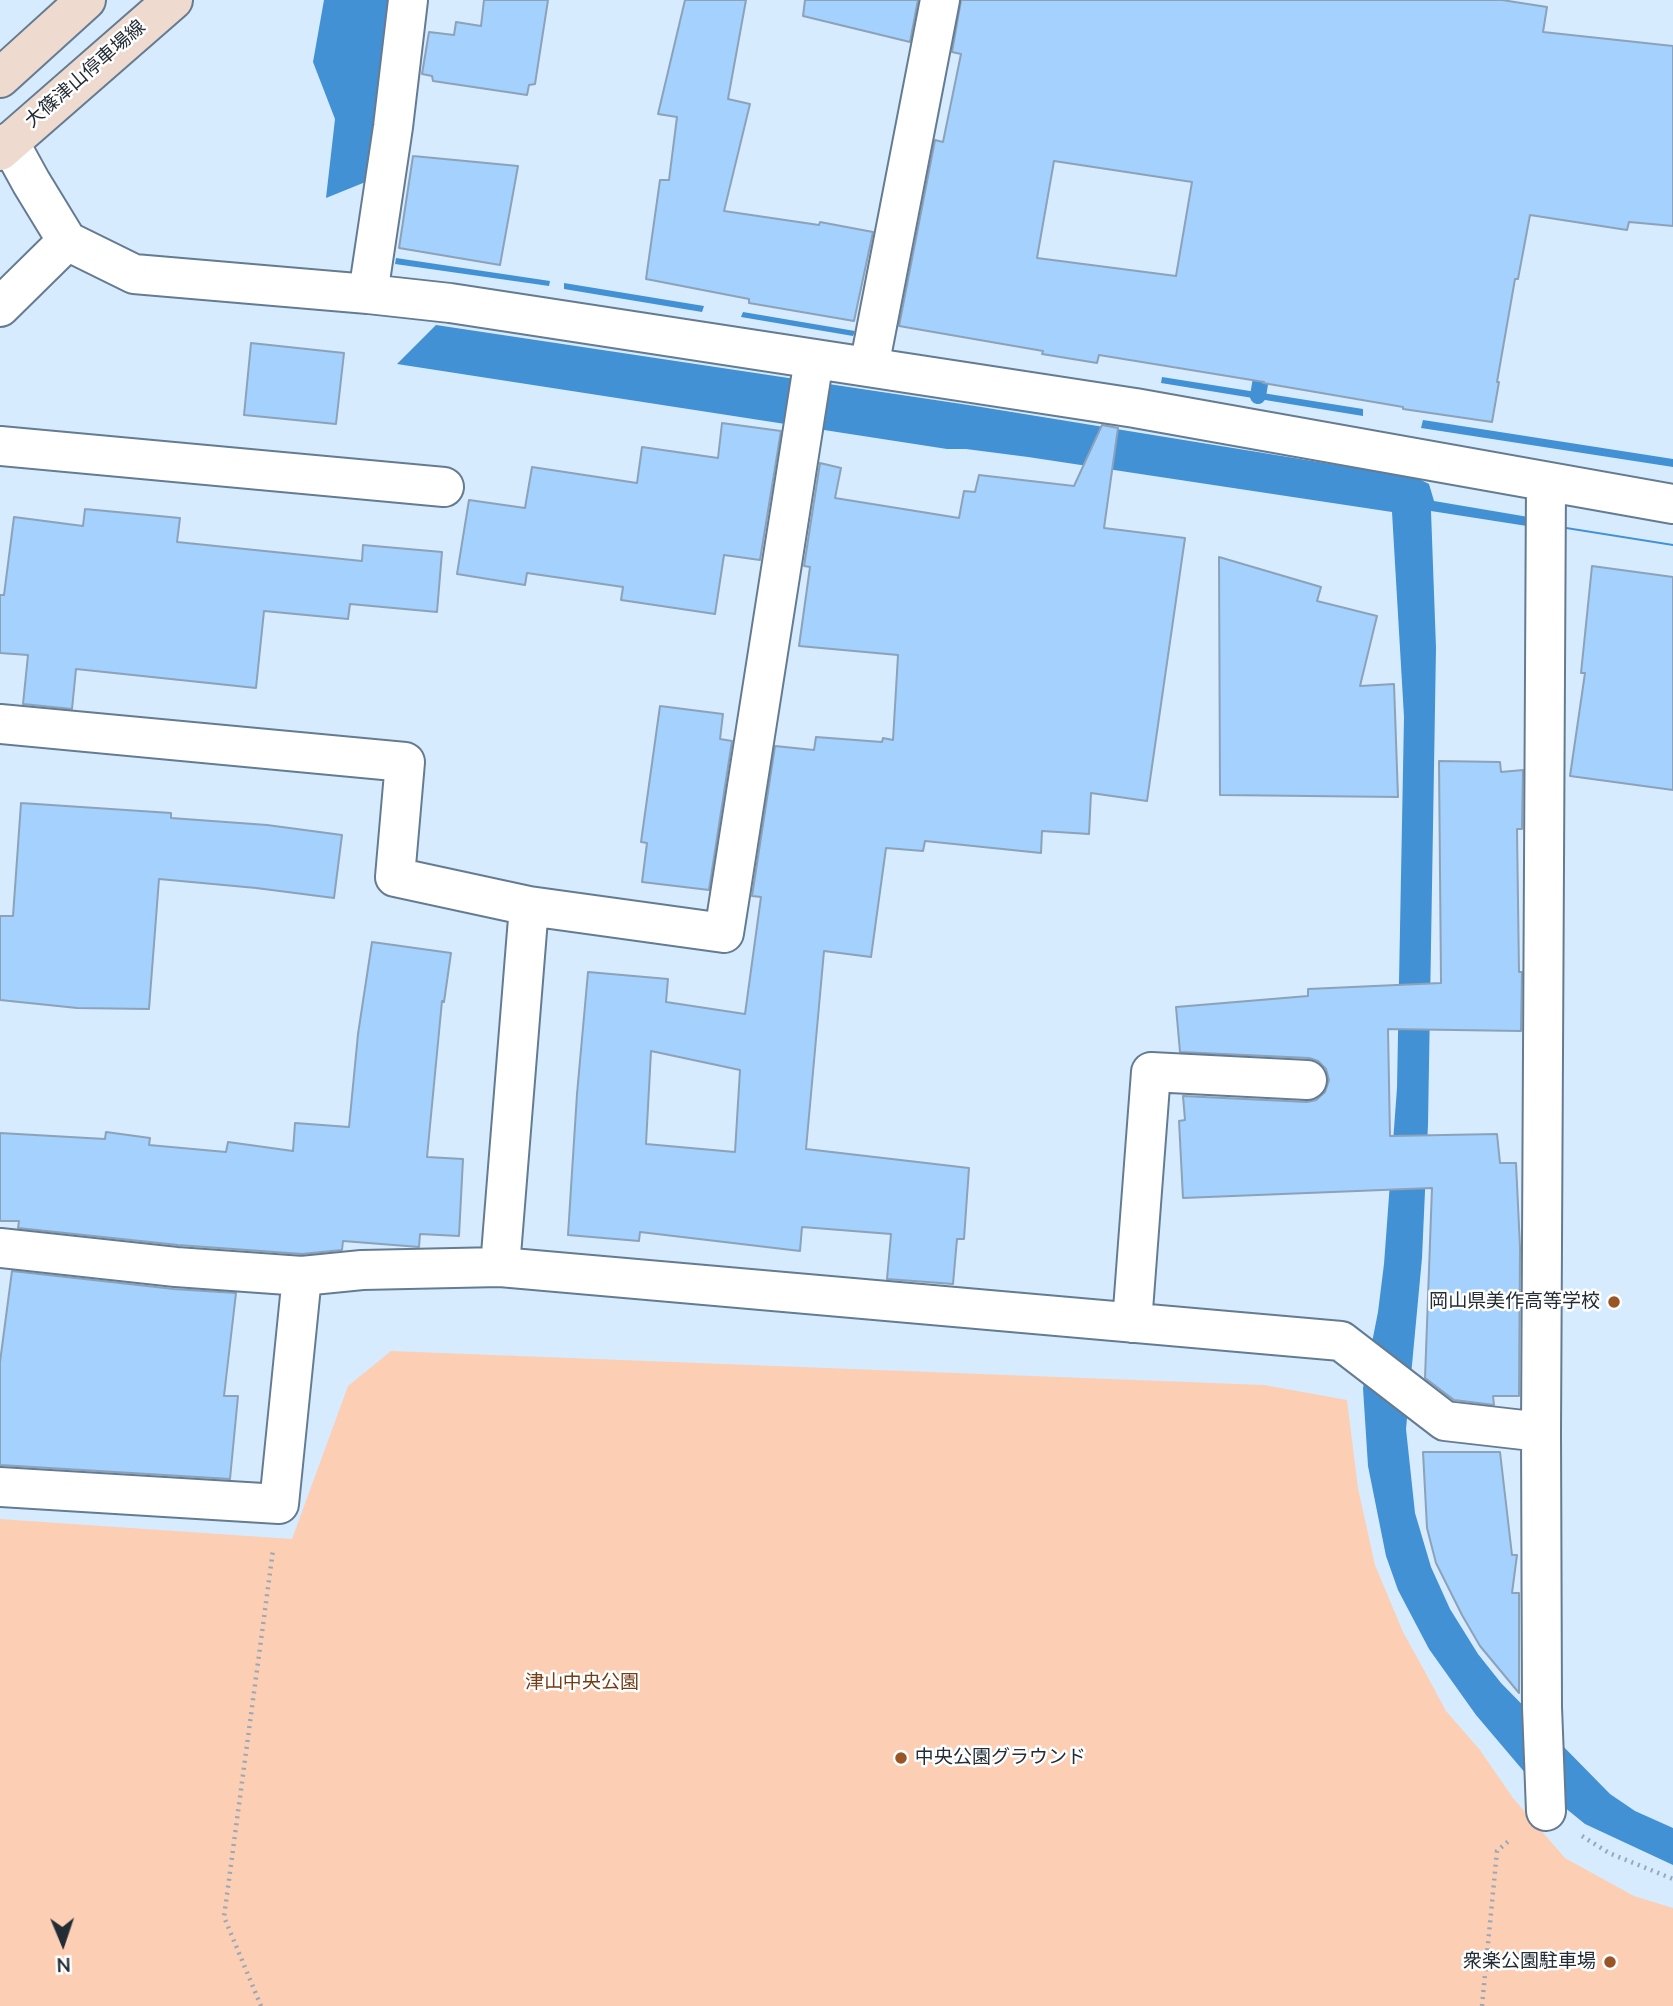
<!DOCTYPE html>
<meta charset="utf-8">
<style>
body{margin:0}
#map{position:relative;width:1673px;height:2006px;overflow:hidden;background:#d7ebfe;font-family:"Nunito Sans",sans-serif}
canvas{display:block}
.north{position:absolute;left:28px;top:1908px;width:70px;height:70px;-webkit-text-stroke:5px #fff;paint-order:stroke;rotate:178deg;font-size:19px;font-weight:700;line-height:28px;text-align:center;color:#232c35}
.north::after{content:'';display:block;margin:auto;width:24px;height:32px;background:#232c35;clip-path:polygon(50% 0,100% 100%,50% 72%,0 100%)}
</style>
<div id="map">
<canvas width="1673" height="2006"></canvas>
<div class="north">N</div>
</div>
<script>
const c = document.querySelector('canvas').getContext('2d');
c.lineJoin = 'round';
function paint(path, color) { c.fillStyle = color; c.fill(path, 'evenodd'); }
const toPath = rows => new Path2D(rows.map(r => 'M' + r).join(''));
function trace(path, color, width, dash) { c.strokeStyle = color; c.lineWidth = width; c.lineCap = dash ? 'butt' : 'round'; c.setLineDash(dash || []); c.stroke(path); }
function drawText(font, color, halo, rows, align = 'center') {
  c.font = font + ' "Nunito Sans","Noto Sans JP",sans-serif'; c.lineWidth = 5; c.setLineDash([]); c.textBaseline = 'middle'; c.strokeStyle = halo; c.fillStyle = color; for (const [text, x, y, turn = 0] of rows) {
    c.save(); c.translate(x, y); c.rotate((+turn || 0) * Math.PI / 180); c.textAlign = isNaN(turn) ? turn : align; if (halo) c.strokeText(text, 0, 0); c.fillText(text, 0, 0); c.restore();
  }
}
paint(toPath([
 [391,1351,1264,1385,1347,1400,1358,1488,1375,1565,1403,1632,1424,1670,1446,1711,1480,1750,1513,1798,1565,1858,1634,1896,1673,1908,1673,2006,0,2006,0,1519,292,1539,348,1386]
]), '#fccfb5');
paint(toPath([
 [324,0,395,0,368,181,326,198,335,119,313,62],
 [396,258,550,281,549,286,395,264],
 [564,283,704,306,702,312,564,289],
 [743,312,855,331,853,336,741,317],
 [436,325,975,406,1417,478,1429,484,1434,501,1558,522,1560,526,1673,544,1673,546,1560,528,1559,531,1431,511,1436,648,1428,1124,1422,1258,1406,1429,1415,1513,1431,1567,1450,1609,1478,1654,1501,1683,1610,1794,1635,1811,1673,1828,1673,1865,1585,1824,1532,1781,1476,1715,1429,1649,1398,1590,1386,1556,1368,1466,1363,1388,1378,1312,1384,1264,1397,1088,1404,717,1392,512,1028,457,966,449,947,449,397,364],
 [1162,377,1363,409,1363,416,1161,383],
 [1423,420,1673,459,1673,467,1421,428]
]), '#4291d5');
trace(toPath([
 [1258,396,1264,360]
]), '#4291d5', 16);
const building = toPath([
 [484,0,548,0,535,84,529,85,527,95,433,81,432,76,422,74,429,32,454,35,456,22,481,26,484,0],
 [685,0,746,0,728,99,750,104,724,211,819,225,820,222,873,232,854,321,749,303,749,299,646,279,660,180,669,180,677,117,658,114,685,0],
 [805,0,918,0,910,42,803,16,805,0],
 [961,0,1502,0,1547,7,1543,32,1673,46,1673,226,1629,222,1627,230,1530,215,1518,279,1515,279,1497,382,1499,382,1492,422,1403,409,1403,407,1263,383,1264,382,1099,355,1097,363,1042,354,1043,351,899,326,935,140,943,142,961,54,952,52,961,0],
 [1054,161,1192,182,1176,276,1037,258,1054,161],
 [413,156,518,166,500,265,399,248,413,156],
 [251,343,344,353,336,424,244,415,251,343],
 [722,423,781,431,760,560,724,555,715,614,621,600,623,587,527,573,525,585,457,574,469,500,525,508,532,467,637,483,642,447,718,458,722,423],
 [1102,425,1118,428,1104,528,1185,538,1147,801,1091,793,1089,834,1042,831,1041,853,925,841,923,851,886,848,871,957,824,951,806,1149,969,1168,964,1239,957,1239,953,1284,887,1279,891,1234,802,1227,800,1251,640,1232,639,1241,568,1235,577,1094,588,972,668,979,666,1002,745,1014,761,897,752,896,775,746,814,750,816,737,882,742,883,738,893,740,898,655,799,646,810,567,804,566,820,463,841,468,835,498,959,518,964,491,975,492,979,475,1074,486,1102,425],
 [651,1051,740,1070,735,1152,646,1144,651,1051],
 [85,509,180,518,177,542,362,561,363,545,442,552,437,612,350,604,348,619,264,611,256,688,76,669,72,709,23,704,28,655,0,653,0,595,4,595,14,517,83,526,85,509],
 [1219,557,1321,587,1317,601,1377,616,1360,686,1394,684,1398,797,1220,795,1219,557],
 [1592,566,1673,577,1673,790,1570,776,1585,673,1581,673,1592,566],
 [660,706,723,714,720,739,732,741,709,890,642,882,647,843,641,842,660,706],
 [1439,761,1500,762,1501,772,1523,770,1522,829,1517,829,1519,972,1522,972,1521,1031,1388,1029,1390,1136,1497,1134,1500,1163,1516,1163,1520,1247,1519,1396,1493,1396,1494,1405,1454,1400,1425,1378,1432,1188,1183,1198,1179,1121,1185,1120,1183,1096,1307,1102,1316,1100,1325,1092,1329,1080,1326,1069,1318,1061,1309,1058,1180,1052,1176,1007,1308,996,1308,989,1441,983,1439,761],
 [21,803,171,813,171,818,267,825,342,835,334,898,256,888,159,879,149,1009,77,1008,0,1000,0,916,13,916,21,803],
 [372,942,451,953,444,1002,442,1001,427,1157,463,1159,459,1236,420,1234,419,1247,343,1241,342,1250,302,1254,178,1245,18,1228,19,1221,0,1221,0,1133,105,1139,106,1132,150,1138,149,1145,226,1152,228,1142,293,1151,295,1123,349,1127,358,1034,372,942],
 [12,1271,174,1289,236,1293,224,1396,238,1396,230,1479,0,1465,0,1362,12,1271],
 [1423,1452,1500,1452,1512,1555,1517,1555,1512,1593,1519,1593,1519,1693,1480,1646,1462,1615,1436,1563,1427,1528,1423,1452]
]);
paint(building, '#a4d1fd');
trace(building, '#8ba2b9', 2);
const minor = toPath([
 [9,142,31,182,67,241,134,274,368,294,450,303,1135,408,1673,504],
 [368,294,393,127,408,0],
 [0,307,67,241],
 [869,367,940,0],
 [0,446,444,487],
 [0,724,405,762,395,877,529,906,724,933,814,359],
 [0,1248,176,1267,302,1276],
 [500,1267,529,906],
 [1132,1323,1151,1072,1307,1080],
 [0,1487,279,1504,302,1276,362,1270,500,1267,1341,1341,1445,1421,1541,1432],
 [1546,1811,1542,1707,1541,1432,1546,483]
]);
const secondary = toPath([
 [0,78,86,0],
 [0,151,173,0]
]);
trace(minor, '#657b91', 42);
trace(secondary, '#657b91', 42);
trace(toPath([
 [1582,1836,1609,1853,1673,1879],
 [261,2006,224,1917,273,1550],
 [1482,2006,1497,1851,1511,1839]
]), '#98a8b8', 4.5, [2, 5]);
trace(minor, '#fff', 38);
trace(secondary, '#eedace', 38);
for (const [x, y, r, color] of [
 [1614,1302,7,"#995526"],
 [901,1758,7,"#995526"],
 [1610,1962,7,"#995526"]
]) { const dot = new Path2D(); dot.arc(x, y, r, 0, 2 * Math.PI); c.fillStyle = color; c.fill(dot); trace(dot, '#fff', 2.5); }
drawText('19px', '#232c35', '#fff', [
 ["大篠津山停車場線",86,75,-41]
]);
drawText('19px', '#232c35', '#fff', [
 ["岡山県美作高等学校",1600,1302],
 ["中央公園グラウンド",915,1758,"left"],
 ["衆楽公園駐車場",1596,1962]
], 'right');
drawText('19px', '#763d14', '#fff', [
 ["津山中央公園",582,1683]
]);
</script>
